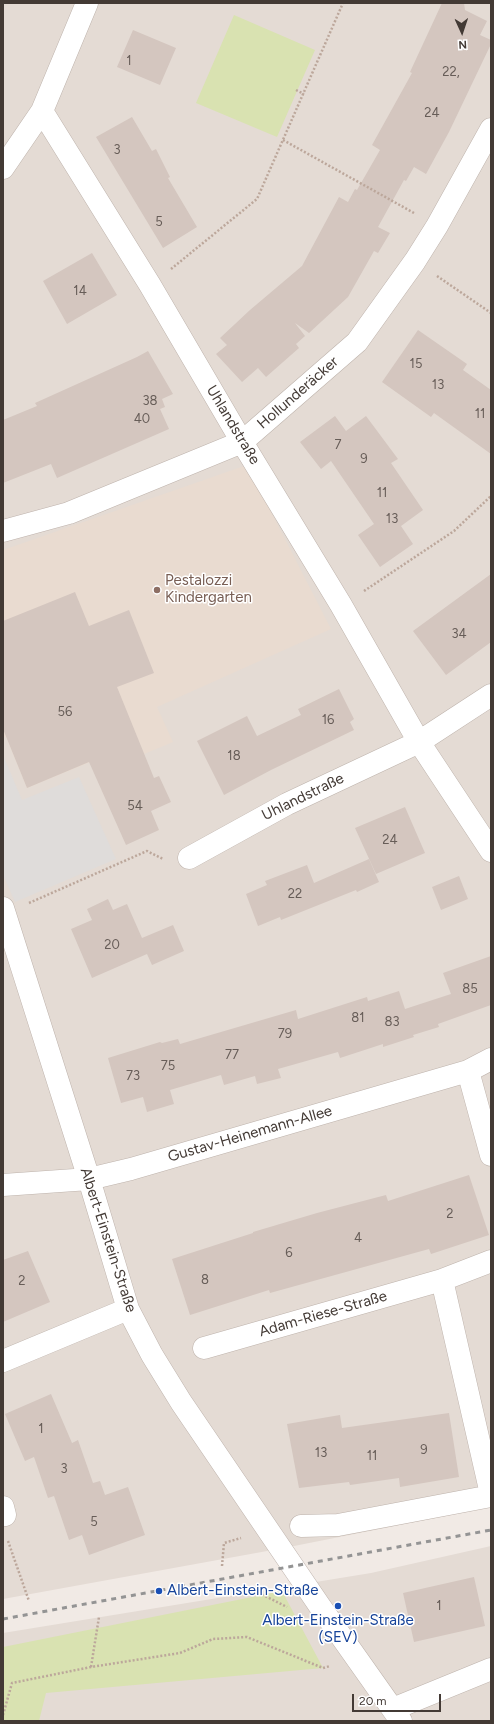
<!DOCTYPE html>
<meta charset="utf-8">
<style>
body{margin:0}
#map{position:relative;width:494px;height:1724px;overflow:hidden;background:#f1eae5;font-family:Figtree,sans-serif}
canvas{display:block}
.frame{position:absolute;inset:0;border:4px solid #433a35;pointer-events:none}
.north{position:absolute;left:442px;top:12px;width:40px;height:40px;-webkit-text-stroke:3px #fff;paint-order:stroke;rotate:177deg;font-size:11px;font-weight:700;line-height:16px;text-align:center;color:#433a35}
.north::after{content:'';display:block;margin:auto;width:14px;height:18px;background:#433a35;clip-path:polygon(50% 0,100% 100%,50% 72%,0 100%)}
.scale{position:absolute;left:352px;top:1694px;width:89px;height:18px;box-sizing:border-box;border:2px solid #433a35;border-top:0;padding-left:5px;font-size:12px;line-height:14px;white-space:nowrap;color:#433a35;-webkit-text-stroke:3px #fff;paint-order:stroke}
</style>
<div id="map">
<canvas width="494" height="1724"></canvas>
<div class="frame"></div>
<div class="north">N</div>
<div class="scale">20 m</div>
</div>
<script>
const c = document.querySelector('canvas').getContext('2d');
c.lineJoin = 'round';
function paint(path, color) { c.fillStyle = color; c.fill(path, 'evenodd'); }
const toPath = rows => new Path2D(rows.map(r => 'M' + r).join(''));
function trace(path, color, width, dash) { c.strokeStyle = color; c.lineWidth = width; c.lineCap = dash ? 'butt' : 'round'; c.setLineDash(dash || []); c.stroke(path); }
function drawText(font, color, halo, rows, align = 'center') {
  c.font = font + ' Figtree,sans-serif'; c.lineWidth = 3; c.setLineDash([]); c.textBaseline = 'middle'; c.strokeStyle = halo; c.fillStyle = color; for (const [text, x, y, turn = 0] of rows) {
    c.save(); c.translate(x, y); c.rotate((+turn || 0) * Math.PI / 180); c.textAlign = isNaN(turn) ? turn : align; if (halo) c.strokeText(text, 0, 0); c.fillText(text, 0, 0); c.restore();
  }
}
paint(toPath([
 [3,3,491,3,491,1507,289,1547,3,1599],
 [491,1546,491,1721,3,1721,3,1633,371,1573]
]), '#e4dbd4');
paint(toPath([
 [247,465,331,629,157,707,173,742,144,754,139,742,27,788,6,737,3,738,3,550]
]), '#e9dbd0');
paint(toPath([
 [234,15,315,50,277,137,196,103],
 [282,1591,323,1668,46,1693,39,1721,3,1721,3,1647]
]), '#d9e2b1');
paint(toPath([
 [3,755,22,800,79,777,116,859,15,902,3,875]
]), '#dfdcda');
paint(toPath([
 [442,3,464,3,465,10,487,21,480,35,491,40,491,44,449,132,426,174,414,167,406,181,404,180,378,227,390,233,378,253,374,251,348,297,309,333,295,323,305,336,296,344,299,348,266,377,258,368,242,382,216,354,227,345,220,338,250,310,302,266,339,197,348,202,355,189,357,190,380,150,372,145,412,73,410,72],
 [133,30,176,48,160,85,117,67],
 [132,117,152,151,156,149,170,177,168,178,197,227,163,248,96,137],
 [92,253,117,295,67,324,43,281],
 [418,330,467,364,463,370,491,390,491,454,434,413,431,417,382,382],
 [148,351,173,394,162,399,165,407,160,409,169,429,57,478,51,464,3,483,3,420,37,406,35,403,137,357],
 [335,416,346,431,366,416,398,459,391,463,423,510,401,526,413,544,380,567,358,535,374,524,331,461,321,469,300,442],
 [491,574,491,642,446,675,413,631],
 [75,592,89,626,129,610,154,673,117,687,154,778,159,776,171,802,151,811,159,830,126,845,89,762,27,788,3,729,3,621],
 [339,689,354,719,350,722,354,730,271,770,224,795,197,741,247,716,257,736,301,715,298,709],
 [405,807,425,853,376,874,355,828],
 [369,859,379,882,357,892,356,890,281,920,280,917,258,926,246,894,267,885,265,881,307,865,314,883],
 [459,876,468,899,441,910,432,887],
 [108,899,113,910,127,904,142,938,173,925,184,951,152,965,147,954,92,978,71,929,92,920,87,909],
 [491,956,491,1005,438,1024,439,1027,413,1035,414,1037,383,1047,383,1044,340,1058,338,1052,278,1069,281,1078,257,1084,255,1076,224,1085,221,1075,170,1090,174,1104,147,1112,143,1097,121,1103,108,1058,160,1042,162,1043,178,1039,180,1044,296,1010,298,1019,367,997,368,1001,399,991,405,1009,451,994,443,973],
 [469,1175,489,1235,431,1254,429,1249,270,1293,269,1290,190,1315,172,1259,253,1233,253,1232,317,1213,386,1195,388,1201],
 [28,1251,50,1302,3,1322,3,1260],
 [51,1394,72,1443,78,1440,93,1483,100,1481,105,1495,128,1487,145,1535,89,1555,82,1535,69,1540,54,1496,48,1498,34,1457,25,1461,5,1414],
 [449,1413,459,1477,400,1487,399,1478,350,1485,349,1482,299,1488,287,1424,340,1415,342,1428],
 [474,1577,485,1626,414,1642,403,1593]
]), '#d4c6bf');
const minor = toPath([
 [42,111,150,285,242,442,341,605,419,742,491,851],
 [3,168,42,111,87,3],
 [3,531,69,513,242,442,357,342,415,261,437,226,491,129],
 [189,858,287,804,419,742,491,695],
 [3,908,89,1179,128,1309,152,1355,181,1402,319,1605,401,1721],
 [468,1071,491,1155],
 [3,1185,89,1179,131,1169,468,1071,491,1059],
 [442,1280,491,1494],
 [204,1348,442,1280,491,1261],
 [3,1361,128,1309],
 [3,1507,5,1515],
 [301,1526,338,1525,491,1496],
 [393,1709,491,1669]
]);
trace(minor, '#beb3ac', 23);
trace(toPath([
 [296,90,304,94],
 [283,140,414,213],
 [171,269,257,199,343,3],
 [437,276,491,313],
 [364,591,454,531,491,496],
 [29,903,147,851,163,859],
 [8,1541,29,1601],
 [222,1566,224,1543,241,1538],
 [251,1589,287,1607],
 [91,1667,99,1617],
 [3,1715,12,1683,91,1667,180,1653,213,1639,247,1637,323,1668,330,1666]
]), '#bca79b', 2.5, [2, 2]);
trace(minor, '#fff', 22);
trace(toPath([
 [3,1619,491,1530]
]), '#949494', 3, [5, 5]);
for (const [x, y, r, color] of [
 [157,590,4,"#8d6e63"],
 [159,1591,4,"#1a4fb4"],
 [338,1606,4,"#1a4fb4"]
]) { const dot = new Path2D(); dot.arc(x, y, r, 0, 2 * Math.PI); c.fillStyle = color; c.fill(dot); trace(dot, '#fff', 1.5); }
drawText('13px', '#675d58', null, [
 ["1",129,61],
 ["22,",451,72],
 ["24",432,113],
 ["3",117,150],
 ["5",159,222],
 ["14",80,291],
 ["15",416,364],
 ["13",438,385],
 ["38",150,401],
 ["11",480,414],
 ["40",142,419],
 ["7",338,445],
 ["9",364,459],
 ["11",382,493],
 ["13",392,519],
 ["34",459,634],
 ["56",65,712],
 ["16",328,720],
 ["18",234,756],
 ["54",135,806],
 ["24",390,840],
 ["22",295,894],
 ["20",112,945],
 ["85",470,989],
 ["81",358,1018],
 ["83",392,1022],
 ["79",285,1034],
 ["77",232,1055],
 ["75",168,1066],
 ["73",133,1076],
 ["2",450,1214],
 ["4",358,1238],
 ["6",289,1253],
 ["8",205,1280],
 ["2",22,1281],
 ["1",41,1429],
 ["9",424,1450],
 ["13",321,1453],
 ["11",372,1456],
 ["3",64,1469],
 ["5",94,1522],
 ["1",439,1606]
]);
drawText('15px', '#433a35', '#fff', [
 ["Hollunderäcker",298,393,-41],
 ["Uhlandstraße",233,425,59],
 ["Uhlandstraße",303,797,-26],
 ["Gustav-Heinemann-Allee",250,1134,-16],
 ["Albert-Einstein-Straße",108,1240,72],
 ["Adam-Riese-Straße",323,1314,-16]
]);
drawText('15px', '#785e54', '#fff', [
 ["Pestalozzi",165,581],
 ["Kindergarten",165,598]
], 'left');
drawText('15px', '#164399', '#fff', [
 ["Albert-Einstein-Straße",167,1591],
 ["Albert-Einstein-Straße",338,1621,"center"],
 ["(SEV)",338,1638,"center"]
], 'left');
</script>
